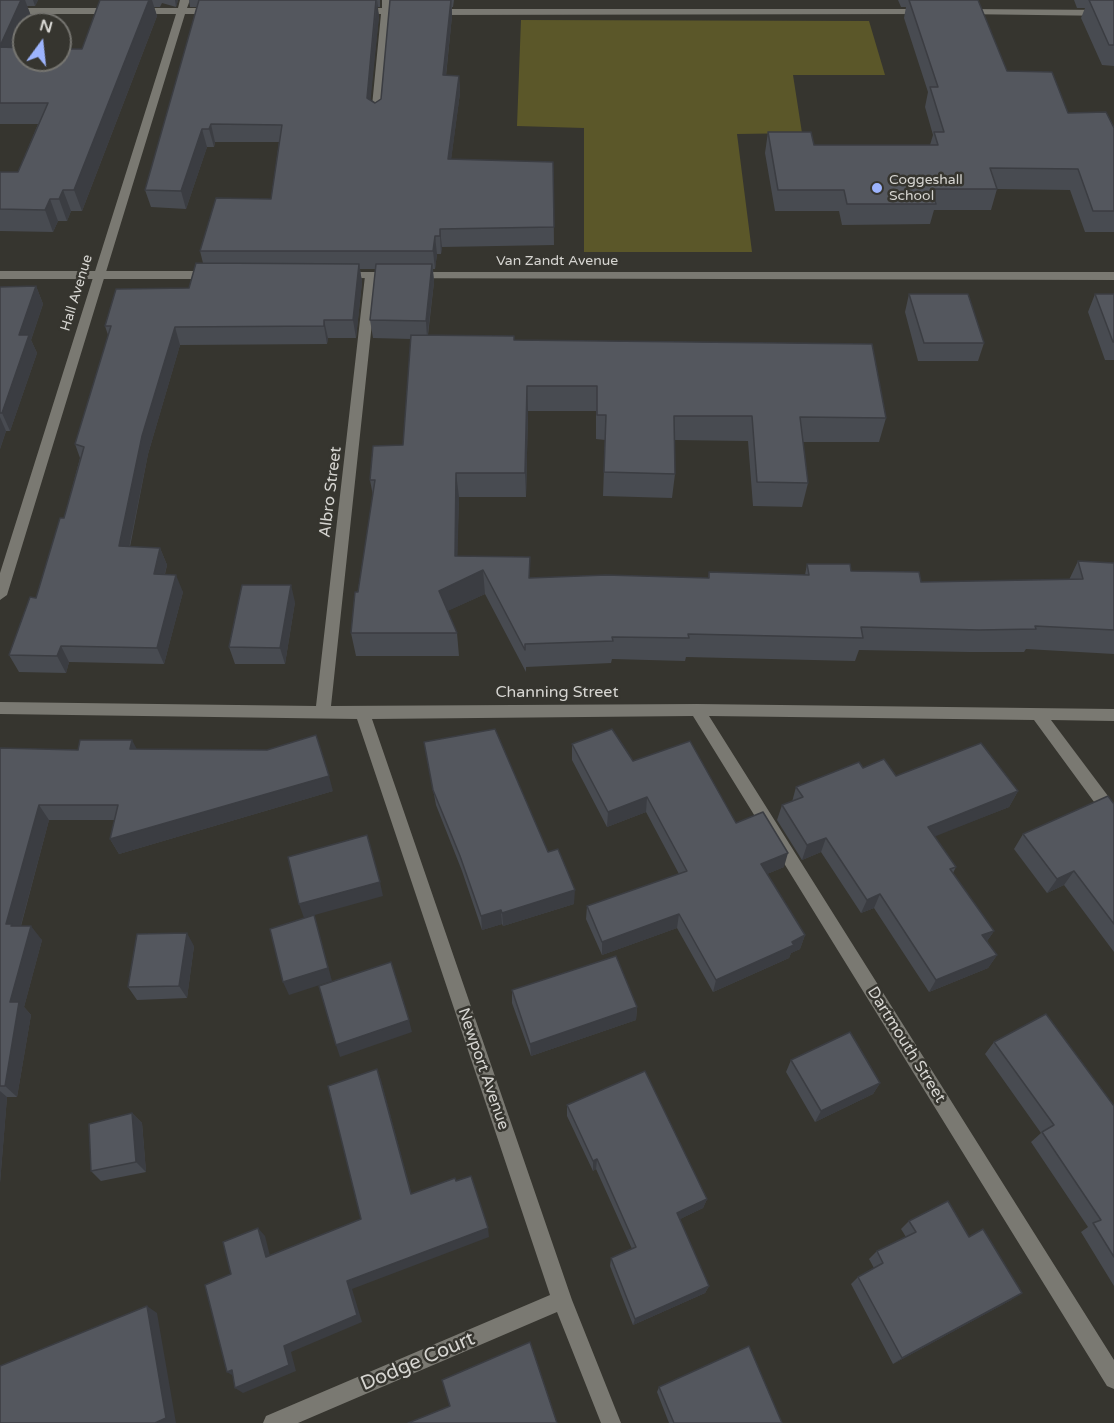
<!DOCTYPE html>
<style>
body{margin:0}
#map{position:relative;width:1114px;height:1423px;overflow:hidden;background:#36352f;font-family:"Varela Round",sans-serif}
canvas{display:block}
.north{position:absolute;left:12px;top:12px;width:60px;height:60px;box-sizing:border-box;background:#36352f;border:2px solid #767570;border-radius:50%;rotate:15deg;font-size:16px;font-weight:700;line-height:24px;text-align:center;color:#d6d5d1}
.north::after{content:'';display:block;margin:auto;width:21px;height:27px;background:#9db4fd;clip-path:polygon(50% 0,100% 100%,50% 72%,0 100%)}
</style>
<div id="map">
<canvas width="1114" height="1423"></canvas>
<div class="north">N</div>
</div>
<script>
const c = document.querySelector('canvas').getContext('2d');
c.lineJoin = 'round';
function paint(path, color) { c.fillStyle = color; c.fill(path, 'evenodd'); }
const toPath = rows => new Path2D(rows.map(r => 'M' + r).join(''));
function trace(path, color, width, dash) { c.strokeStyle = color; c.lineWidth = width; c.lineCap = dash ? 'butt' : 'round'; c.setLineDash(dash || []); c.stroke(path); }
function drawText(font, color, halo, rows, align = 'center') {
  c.font = font + ' "Varela Round",sans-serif'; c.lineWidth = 5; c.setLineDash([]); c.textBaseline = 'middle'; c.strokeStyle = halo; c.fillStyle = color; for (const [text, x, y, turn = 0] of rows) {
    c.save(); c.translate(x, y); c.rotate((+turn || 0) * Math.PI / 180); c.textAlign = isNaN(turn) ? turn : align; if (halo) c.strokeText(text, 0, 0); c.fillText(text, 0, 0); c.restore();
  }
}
paint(toPath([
 [521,20,869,21,885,75,793,75,802,133,737,134,752,252,584,252,584,128,517,126]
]), '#5b5729');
paint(toPath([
 [180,0,190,0,187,8,216,8,221,11,216,14,185,14,7,595,0,600,0,573,176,14,0,14,0,8,178,8,180,0],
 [382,0,392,0,391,8,408,8,413,11,408,14,390,14,381,116,376,119,371,116,381,14,357,14,352,11,357,8,382,8,382,0],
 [924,9,929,12,927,14,432,15,427,12,432,9,924,9],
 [963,9,1114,10,1114,16,960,14,958,12,963,9],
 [371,272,377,276,331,706,697,704,1114,709,1114,721,1051,720,1114,804,1114,823,1108,821,1034,720,709,716,1114,1360,1114,1389,1107,1386,693,716,372,719,572,1300,621,1423,601,1423,557,1312,298,1423,263,1423,266,1416,550,1295,357,719,0,714,0,702,316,706,365,276,371,272]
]), '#7a7972');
paint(toPath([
 [0,271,213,271,219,275,213,279,0,279,0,271],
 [342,272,1114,272,1114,280,338,278,338,274,342,272]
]), '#7a7972');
paint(toPath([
 [0,0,38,0,35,6,27,6,31,16,16,48,82,49,100,0,178,0,176,7,162,3,160,7,154,7,157,16,82,211,71,211,67,221,58,221,53,232,0,231,0,172,18,172,38,124,0,124],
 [189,0,380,0,380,7,377,7,379,16,370,100,375,103,381,99,390,0,454,0,453,7,452,7,452,16,446,76,459,76,460,93,451,159,553,162,554,245,442,247,441,254,437,254,435,269,433,269,434,282,428,335,514,340,886,418,879,442,803,442,808,483,802,507,753,506,748,441,674,440,675,474,672,498,603,496,605,440,596,439,596,411,528,411,526,497,459,497,457,556,531,578,708,578,709,572,805,575,807,564,921,582,1069,580,1078,561,1114,563,1114,654,1026,649,1024,652,969,652,859,650,855,661,686,657,685,661,612,659,611,663,526,667,526,672,485,594,447,611,457,633,459,656,356,656,351,633,373,496,370,480,403,445,411,339,373,338,370,320,376,269,360,269,362,282,356,338,328,338,327,344,180,345,148,454,130,547,160,548,167,565,165,574,183,592,164,664,69,662,66,673,19,672,9,655,36,598,64,518,80,458,75,444,108,335,105,326,189,288,203,263,200,251,271,199,279,142,215,142,214,147,207,147,186,209,151,207,145,190,197,7,190,7],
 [898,0,978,0,1007,71,1068,113,1114,128,1114,232,1085,232,1070,190,997,189,991,210,934,210,930,224,842,225,839,211,775,211,765,153,768,132,814,145,930,145,933,135,925,107,928,92,904,18,906,7,901,7],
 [1074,0,1114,0,1114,66,1102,65,1081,18,1085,8,1077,8],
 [36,286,43,304,31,340,37,353,10,431,6,431,0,449,0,287],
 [909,294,984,343,978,361,918,361,905,312],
 [1095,294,1114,294,1114,360,1105,360,1088,312],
 [295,602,285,664,235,664,229,647],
 [424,742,548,852,574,904,503,926,502,924,482,930,462,871,436,805],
 [572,744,633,761,736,823,784,867,767,874,805,935,800,949,791,953,789,958,713,992,677,928,602,955,586,919,587,906,679,874,646,812,607,827,572,760],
 [0,748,78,750,137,749,333,791,119,854,110,839,115,820,49,820,21,926,42,940,24,1007,31,1015,17,1097,7,1097,0,1183],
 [863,768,896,776,1018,791,1009,807,934,836,956,867,953,873,994,931,987,941,997,955,988,968,929,992,874,908,861,913,821,852,802,860,777,820,782,805,792,802,796,787],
 [1114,804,1114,952,1064,885,1047,893,1014,849,1023,834],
 [194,946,187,998,137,1000,128,987],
 [512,990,637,1007,636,1020,531,1056,512,1003],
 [994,1042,1114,1106,1114,1286,1081,1232,1088,1227,1031,1142,1041,1133,985,1054],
 [791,1060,880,1083,873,1094,815,1122,786,1072],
 [567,1105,707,1199,703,1208,680,1219,709,1286,705,1293,633,1325,610,1266,611,1258,632,1249,596,1169,593,1171,567,1116],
 [132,1113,142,1123,146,1172,101,1181,91,1171],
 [909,1221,969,1237,1011,1300,893,1364,851,1284,858,1277,874,1268,869,1259,877,1251,906,1237,901,1229],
 [659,1387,782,1423,669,1423,657,1392]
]), '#484b51');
paint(toPath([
 [21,0,25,0,31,16,27,24,24,24,24,31,7,69,0,49,0,46],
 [33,0,38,0,35,6],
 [149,0,152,0,157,16,82,211,74,190],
 [175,0,178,0,176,7],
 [377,0,379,16,369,116,367,98],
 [451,0,452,16,444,93,443,75],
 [459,76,460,93,449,176,448,159],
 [211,124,215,142,214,147,209,129],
 [202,129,207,147,186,209,181,191],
 [63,190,71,211,67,221,59,199],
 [50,199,58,221,53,232,45,210],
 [440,229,442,247,441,254,440,236],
 [435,236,437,254,435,269,433,251],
 [359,264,362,282,356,338,353,320],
 [432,264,434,282,427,339,426,321],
 [36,286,43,304,31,340,37,353,10,431,2,413,19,335],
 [324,320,328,338,327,344,324,326],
 [175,327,180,345,148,454,126,563,119,546,142,436],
 [527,386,528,411,526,497,525,473],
 [0,417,6,431,0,449],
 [456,473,459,497,457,579,455,556],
 [160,548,167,565,160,591,154,574],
 [483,570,485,594,441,614,439,591],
 [176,575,183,592,164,664,157,648],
 [291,585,295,602,285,664,280,648],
 [61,646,69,662,66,673,57,656],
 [132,740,140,755,130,749],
 [329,776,333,791,119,854,110,839],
 [1018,791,1009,807,921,842,928,827],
 [647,797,646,812,607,827,608,812],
 [39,805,49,820,19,932,6,924],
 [826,838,821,852,802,860,807,845],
 [788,853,784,867,757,878,761,864],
 [1074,871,1064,885,1047,893,1057,879],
 [380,882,383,896,304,918,299,904],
 [575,890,574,904,503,926,502,913],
 [880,894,874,908,861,913,867,900],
 [501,910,502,924,482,930,481,916],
 [679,914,677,928,602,955,602,942],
 [314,915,318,929,332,981,289,995,283,982],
 [31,926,42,940,24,1007,31,1015,17,1097,5,1086,10,1002],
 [994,931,985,944,982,935],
 [187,933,194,946,187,998,179,986],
 [805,935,800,949,791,953,789,958,713,992,716,980],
 [997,955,988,968,929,992,936,980],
 [637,1007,636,1020,531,1056,530,1044],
 [409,1020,412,1032,340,1057,336,1045],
 [377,1069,381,1080,414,1203,411,1194],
 [880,1083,873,1094,815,1122,821,1111],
 [0,1091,7,1097,0,1183],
 [132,1113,142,1123,146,1172,136,1162],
 [597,1159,596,1169,593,1171,593,1161],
 [707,1199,703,1208,674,1222,677,1213],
 [258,1228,265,1236,272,1264,266,1257],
 [488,1228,489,1237,352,1289,362,1322,291,1352,296,1371,243,1393,235,1388,284,1346,347,1281],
 [709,1286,705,1293,633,1325,635,1319],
 [1022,1293,1011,1300,893,1364,902,1358],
 [147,1306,157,1313,176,1423,155,1423],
 [232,1370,235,1377,227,1372]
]), '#3b3d42');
const building = toPath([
 [0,0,21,0,0,46,0,0],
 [100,0,149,0,74,190,63,190,59,199,50,199,45,210,0,209,0,172,18,172,48,103,0,103,0,47,24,48,24,60,60,60,60,49,82,49,100,0],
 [199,0,376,0,367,98,375,103,381,99,390,0,451,0,443,75,459,76,448,159,553,162,554,227,440,229,440,236,435,236,433,251,200,251,216,198,271,199,282,125,211,124,209,129,202,129,181,191,145,190,199,0],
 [909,0,978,0,1007,71,1052,72,1068,113,1106,112,1114,128,1114,211,1093,211,1078,169,990,168,997,189,931,189,936,204,847,204,844,190,778,190,768,132,811,132,814,145,938,145,934,132,944,132,930,87,938,87,909,0],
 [1089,0,1114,0,1114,45,1109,45,1089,0],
 [196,263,359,264,353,320,324,320,324,326,175,327,142,436,119,546,160,548,154,574,176,575,157,648,61,646,57,656,9,655,30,597,36,598,60,518,64,518,84,447,75,444,111,326,105,326,116,289,189,288,196,263],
 [376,264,432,264,426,321,370,320,376,264],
 [36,286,19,335,29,335,2,413,0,413,0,287,36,286],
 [909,294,968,294,984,343,924,343,909,294],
 [1095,294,1114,294,1114,342,1113,342,1095,294],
 [411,335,514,336,514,340,872,344,886,418,800,417,808,483,757,482,752,416,674,416,675,474,604,472,606,415,597,415,597,386,527,386,525,473,456,473,455,556,530,557,529,578,606,575,709,578,709,572,809,575,807,564,850,564,851,571,919,572,921,582,1083,579,1078,561,1114,563,1114,630,1035,626,1036,629,979,630,861,627,863,638,688,634,689,638,612,637,613,641,525,644,525,650,483,570,439,591,457,633,351,633,355,592,358,592,375,480,370,480,373,446,403,445,411,335],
 [242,585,291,585,280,648,229,647,242,585],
 [495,729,548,852,558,849,575,890,502,913,501,910,481,916,460,856,433,790,424,742,495,729],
 [612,729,633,761,690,741,736,823,763,812,788,853,761,864,805,935,792,942,794,945,716,980,679,914,602,942,587,906,687,871,647,797,608,812,572,744,612,729],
 [316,735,329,776,110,839,118,805,39,805,6,924,12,924,11,926,31,926,10,1002,19,1002,5,1086,0,1086,0,748,78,750,80,740,132,740,130,749,267,750,316,735],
 [981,743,1018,791,928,827,956,867,950,869,994,931,982,935,997,955,936,980,880,894,867,900,826,838,807,845,782,805,803,797,796,787,859,762,863,768,884,759,896,776,981,743],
 [1108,796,1114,804,1114,924,1074,871,1057,879,1023,834,1108,796],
 [367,835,380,882,299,904,288,857,367,835],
 [314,915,328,968,283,982,270,929,314,915],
 [187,933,179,986,128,987,137,934,187,933],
 [616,956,637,1007,530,1044,512,990,616,956],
 [391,962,409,1020,336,1045,319,986,391,962],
 [1046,1014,1114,1106,1114,1257,1093,1223,1101,1220,1042,1132,1054,1125,994,1042,1046,1014],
 [850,1032,880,1083,821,1111,791,1060,850,1032],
 [377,1069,411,1194,455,1178,456,1181,471,1176,488,1228,347,1281,357,1315,284,1346,289,1365,235,1388,232,1370,227,1372,205,1285,231,1274,223,1242,258,1228,266,1257,361,1219,328,1086,377,1069],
 [645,1071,707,1199,677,1213,709,1286,635,1319,611,1258,636,1247,597,1159,593,1161,567,1105,645,1071],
 [132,1113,136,1162,91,1171,89,1124,132,1113],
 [948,1201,969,1237,983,1229,1022,1293,902,1358,858,1277,883,1263,877,1251,916,1232,909,1221,948,1201],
 [147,1306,166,1418,155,1423,0,1423,0,1366,147,1306],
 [530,1342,557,1423,408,1423,450,1406,442,1380,530,1342],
 [749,1346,782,1423,674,1423,659,1387,749,1346]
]);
paint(building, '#54575e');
trace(building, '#3b3d42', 1.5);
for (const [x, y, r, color] of [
 [877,188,6,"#9db4fd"]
]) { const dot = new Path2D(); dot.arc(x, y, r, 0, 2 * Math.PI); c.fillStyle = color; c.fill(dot); trace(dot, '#36352f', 2); }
drawText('14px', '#d6d5d1', '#36352f', [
 ["Coggeshall",889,180],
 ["School",889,196]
], 'left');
drawText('14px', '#d6d5d1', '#36352f', [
 ["Van Zandt Avenue",557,261],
 ["Hall Avenue",77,293,-73]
]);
drawText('16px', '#d6d5d1', '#36352f', [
 ["Albro Street",331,492,-83],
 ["Channing Street",557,693],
 ["Dartmouth Street",906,1045,58],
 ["Newport Avenue",483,1069,71]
]);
drawText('20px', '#d6d5d1', '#36352f', [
 ["Dodge Court",418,1362,-23]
]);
</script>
